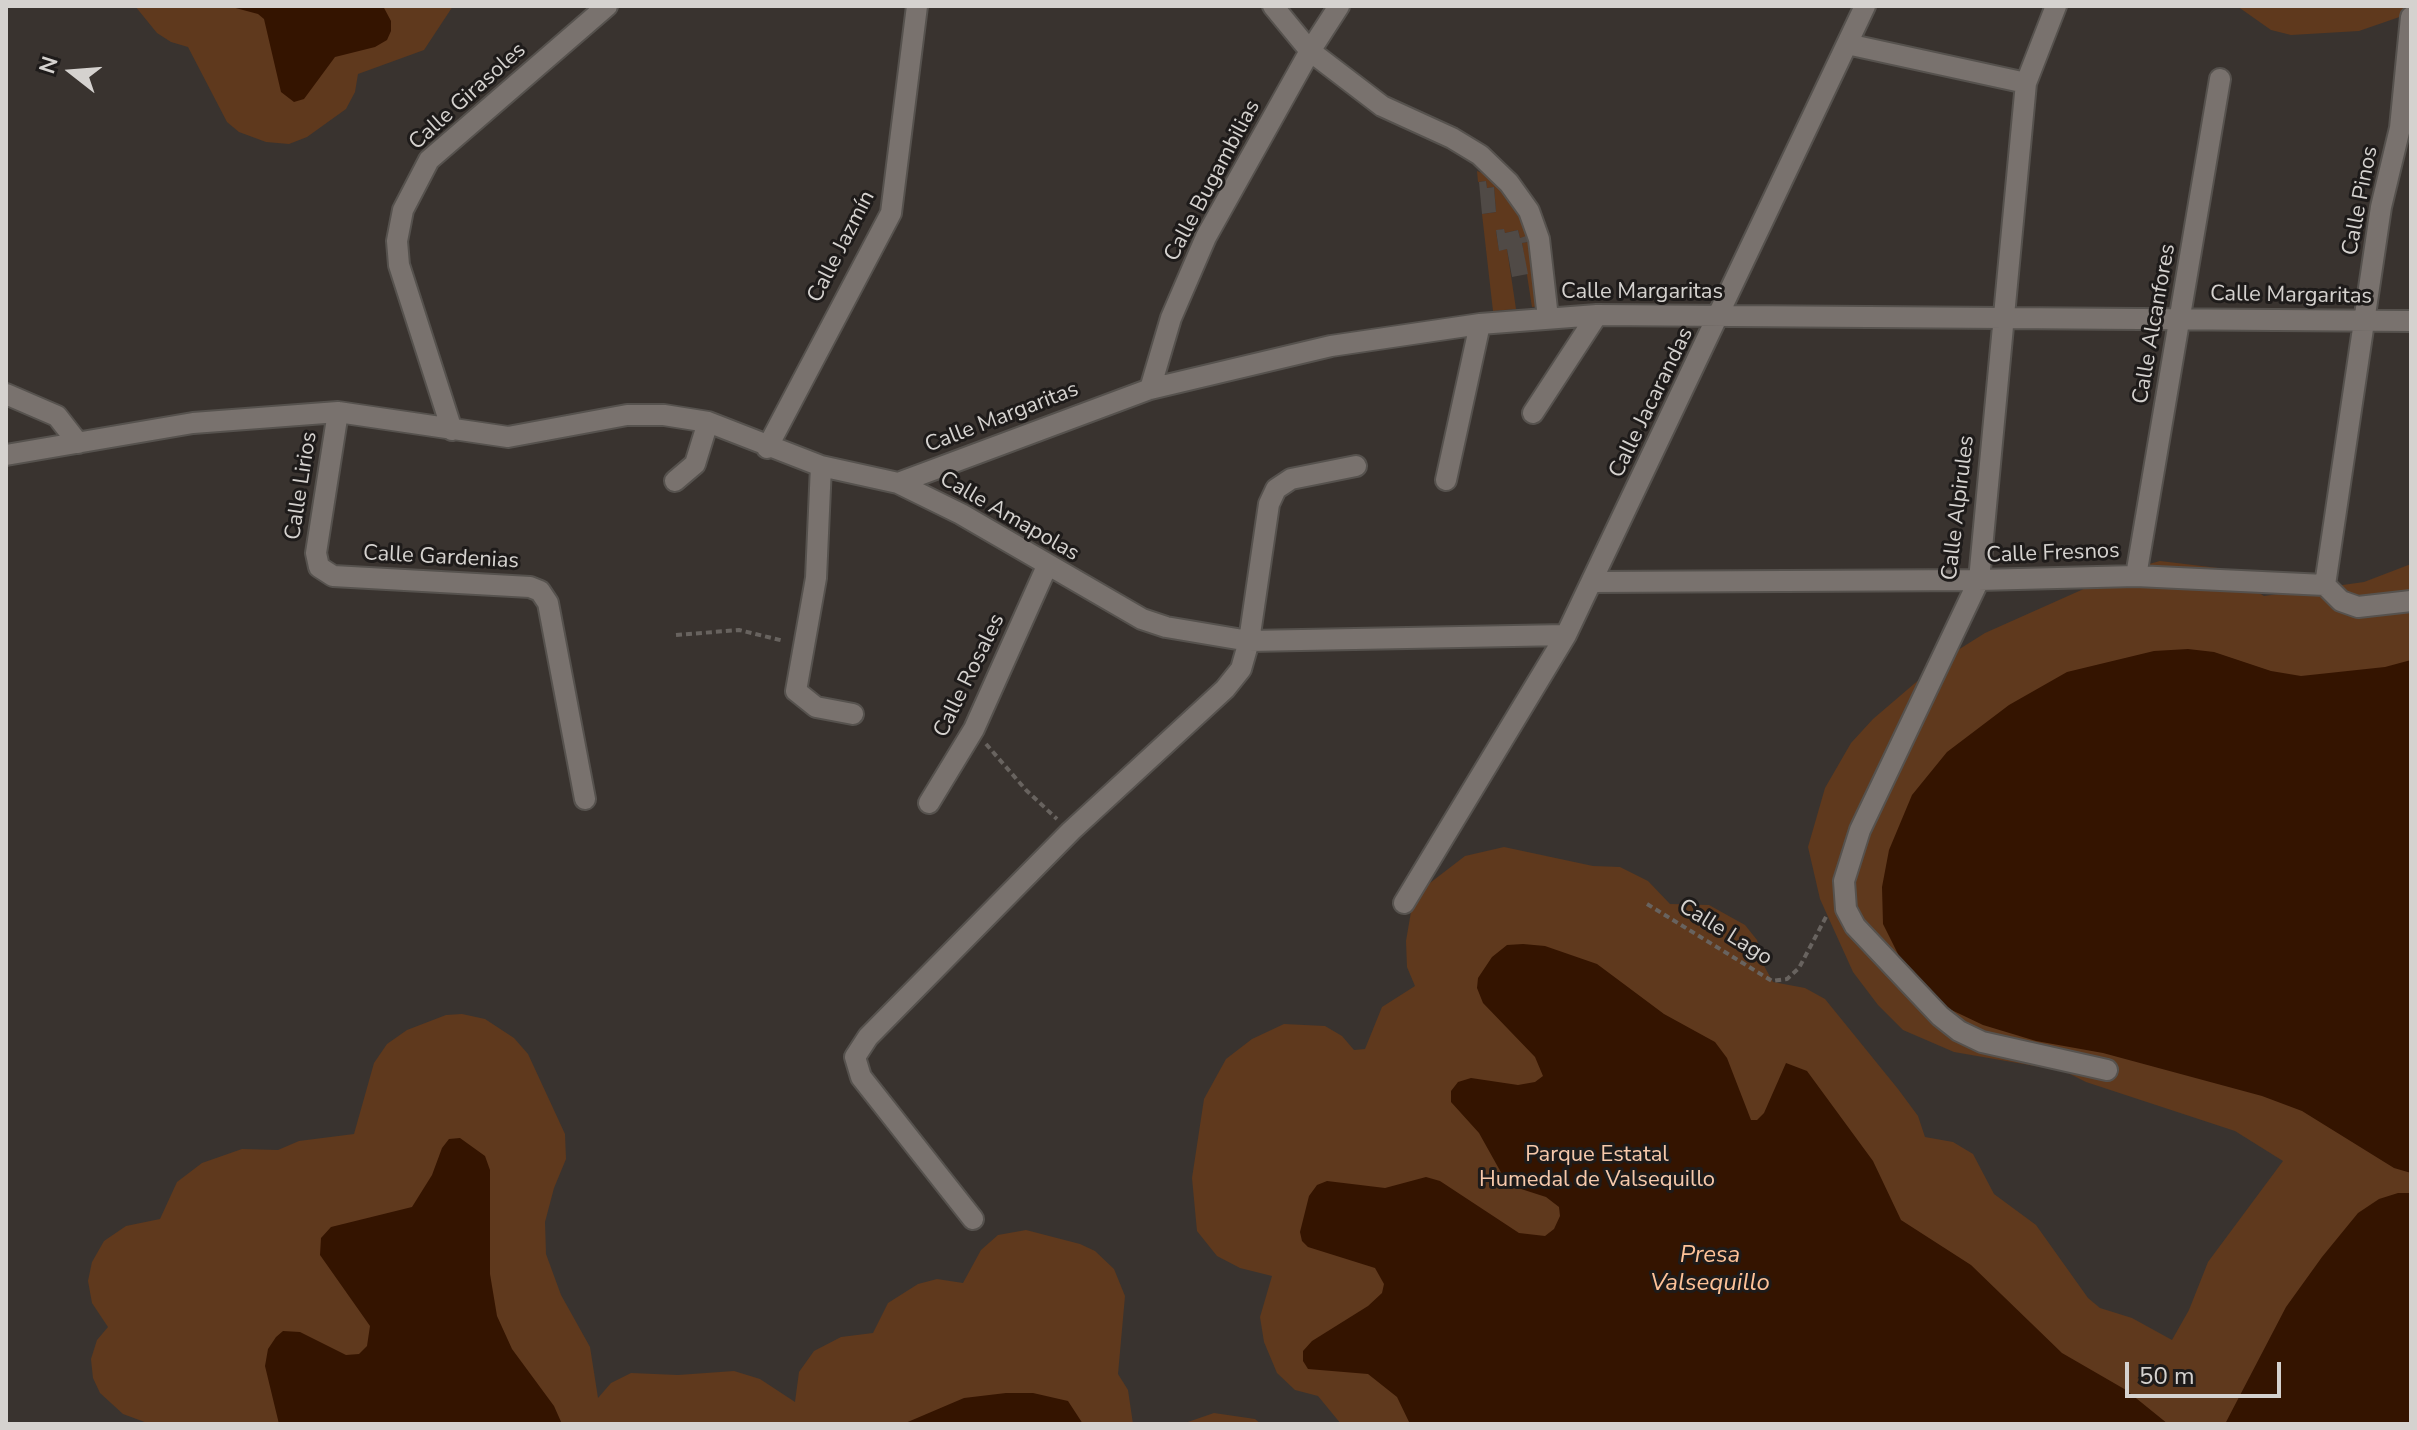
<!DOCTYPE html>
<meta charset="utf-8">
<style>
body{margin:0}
#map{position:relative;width:2417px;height:1430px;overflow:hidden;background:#39332f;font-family:"Nunito Sans",sans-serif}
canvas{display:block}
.frame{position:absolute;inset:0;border:8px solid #d5d2cf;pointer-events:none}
.north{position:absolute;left:32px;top:32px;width:80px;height:80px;-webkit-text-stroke:6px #1e1b1a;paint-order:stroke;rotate:287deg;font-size:22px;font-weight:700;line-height:32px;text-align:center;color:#d5d2cf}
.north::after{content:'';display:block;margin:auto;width:28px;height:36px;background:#d5d2cf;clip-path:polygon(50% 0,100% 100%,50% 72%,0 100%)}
.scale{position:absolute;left:2125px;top:1362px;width:156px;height:36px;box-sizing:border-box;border:4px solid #d5d2cf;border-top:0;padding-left:10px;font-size:24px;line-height:28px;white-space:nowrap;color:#d5d2cf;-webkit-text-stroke:6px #1e1b1a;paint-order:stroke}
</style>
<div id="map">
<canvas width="2417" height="1430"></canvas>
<div class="frame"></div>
<div class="north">N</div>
<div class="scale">50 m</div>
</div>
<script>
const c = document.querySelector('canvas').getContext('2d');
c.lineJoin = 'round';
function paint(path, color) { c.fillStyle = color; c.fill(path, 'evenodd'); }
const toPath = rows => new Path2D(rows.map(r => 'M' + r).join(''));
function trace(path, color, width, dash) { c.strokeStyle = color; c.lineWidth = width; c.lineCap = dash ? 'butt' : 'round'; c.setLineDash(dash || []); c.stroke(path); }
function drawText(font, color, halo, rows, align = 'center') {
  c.font = font + ' "Nunito Sans",sans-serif'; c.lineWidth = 6; c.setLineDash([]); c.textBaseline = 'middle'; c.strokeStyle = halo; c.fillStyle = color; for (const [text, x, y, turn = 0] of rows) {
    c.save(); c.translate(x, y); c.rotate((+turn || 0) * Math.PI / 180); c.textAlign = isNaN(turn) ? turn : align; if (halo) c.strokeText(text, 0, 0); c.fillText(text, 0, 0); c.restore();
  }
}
paint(toPath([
 [135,6,453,6,424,50,358,74,355,92,346,109,307,137,289,144,266,142,239,132,227,122,188,47,171,42,157,33],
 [2237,6,2411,6,2411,13,2359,31,2291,35,2271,30],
 [1477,171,1506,182,1538,243,1546,306,1532,307,1522,243,1528,242,1526,237,1520,238,1518,230,1505,233,1503,229,1496,231,1499,250,1507,249,1516,309,1493,311,1482,214,1496,212,1494,187,1487,188,1486,181,1478,182],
 [2160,561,2218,568,2264,596,2364,582,2411,564,2411,1424,1341,1424,1318,1396,1295,1390,1277,1373,1264,1342,1260,1317,1272,1276,1240,1268,1217,1256,1197,1231,1192,1178,1204,1099,1226,1059,1252,1039,1284,1024,1325,1026,1342,1036,1354,1050,1365,1049,1382,1007,1415,986,1407,967,1406,941,1413,900,1426,886,1465,856,1504,847,1593,866,1620,867,1648,881,1670,904,1709,905,1745,925,1757,940,1763,964,1773,982,1805,988,1825,999,1898,1089,1918,1116,1925,1137,1953,1142,1973,1154,1994,1194,2036,1225,2088,1298,2100,1308,2132,1318,2172,1340,2189,1310,2208,1262,2283,1161,2235,1131,2086,1082,2064,1071,1954,1052,1903,1030,1878,1005,1853,972,1820,899,1808,847,1825,788,1851,743,1873,719,1942,660,1985,633,2124,571],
 [462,1014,485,1019,514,1038,528,1054,565,1134,566,1159,554,1188,545,1222,546,1254,561,1295,590,1347,598,1398,611,1383,631,1373,678,1375,734,1371,760,1379,795,1402,799,1372,814,1351,841,1337,873,1333,888,1303,918,1284,937,1279,963,1283,981,1250,998,1235,1026,1230,1080,1244,1095,1251,1114,1269,1125,1296,1118,1374,1128,1390,1133,1424,150,1424,123,1414,100,1393,93,1378,91,1359,97,1340,108,1327,92,1303,88,1281,92,1262,104,1241,126,1226,160,1219,177,1182,202,1163,242,1149,278,1150,299,1141,354,1134,374,1063,387,1044,407,1030,446,1015],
 [1214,1413,1255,1419,1261,1424,1182,1424]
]), '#5f391d');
paint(toPath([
 [228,6,383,6,391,21,391,31,387,40,375,47,335,57,304,99,294,102,281,92,264,19,258,14],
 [2188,649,2214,652,2271,671,2301,676,2385,667,2411,660,2411,1173,2394,1168,2302,1111,2262,1096,2103,1053,2036,1041,1983,1025,1941,1005,1902,962,1883,924,1882,887,1889,850,1912,795,1947,752,2009,705,2067,672,2154,651],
 [1523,944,1545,946,1597,964,1664,1014,1715,1042,1727,1058,1751,1120,1757,1120,1764,1113,1786,1063,1807,1071,1873,1161,1901,1220,1971,1265,2062,1353,2126,1390,2168,1424,1410,1424,1397,1397,1368,1374,1308,1369,1303,1361,1303,1351,1312,1341,1368,1306,1382,1293,1384,1284,1375,1268,1308,1247,1302,1241,1300,1232,1309,1196,1317,1185,1327,1181,1385,1188,1426,1177,1440,1181,1519,1233,1545,1236,1554,1229,1560,1216,1559,1207,1546,1197,1518,1188,1503,1176,1479,1133,1451,1102,1451,1091,1458,1082,1471,1078,1518,1085,1535,1082,1543,1076,1535,1057,1483,1003,1477,988,1478,978,1492,957,1507,945],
 [460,1138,485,1156,490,1170,490,1274,497,1316,512,1349,554,1406,562,1424,279,1424,265,1366,268,1349,276,1337,283,1331,300,1332,346,1355,359,1354,367,1346,370,1326,320,1255,321,1238,331,1227,412,1207,432,1175,442,1148,449,1139],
 [2398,1193,2411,1193,2411,1424,2225,1424,2286,1307,2322,1257,2358,1213,2379,1199],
 [1006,1393,1033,1393,1068,1401,1083,1424,903,1424,964,1398]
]), '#341400');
paint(toPath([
 [1486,181,1487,188,1494,187,1496,212,1482,214,1479,182],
 [1504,229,1505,233,1518,230,1520,238,1526,236,1528,242,1522,243,1528,274,1512,277,1507,249,1499,251,1496,230]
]), '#504a46');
const minor = toPath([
 [1273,6,1310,51,1382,106,1452,138,1480,155,1509,183,1529,211,1539,239,1548,318],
 [2056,6,2026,83,1979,580,1860,830,1844,881,1846,909,1855,926,1940,1016,1959,1031,1982,1042,2107,1070],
 [1847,44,2026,83],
 [1150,389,1171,318,1206,237,1310,51,1339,6],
 [6,394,57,416,78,443],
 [338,412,316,553,319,567,333,576,530,587,540,591,548,603,585,799],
 [1533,413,1597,315],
 [452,430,399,265,397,241,403,210,429,160,607,6],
 [767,448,891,213,917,6],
 [6,455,193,423,338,412,508,437,627,415,664,415,708,422,821,466,898,483,961,514,1142,619,1166,627,1249,641,1566,635],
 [821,466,816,578,796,691,816,707,853,714],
 [1446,480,1480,324],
 [675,481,695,464,708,422],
 [898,483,1150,389,1331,346,1480,324,1597,315,2411,321],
 [2136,576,2220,79],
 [1592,582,1979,580,2136,576,2325,585,2341,601,2358,607,2411,601],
 [2325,585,2381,207,2400,128,2411,17],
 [929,803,974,729,1047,566],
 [1404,903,1566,635,1865,6],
 [973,1219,861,1077,855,1057,868,1037,1071,831,1225,689,1241,669,1249,641,1269,504,1276,489,1291,479,1356,466]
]);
trace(minor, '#56524e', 24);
trace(toPath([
 [676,635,739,630,784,641],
 [986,744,1026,790,1057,819],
 [1647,904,1772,981,1787,979,1799,968,1827,915]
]), '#68635f', 4, [6, 4]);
trace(minor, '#79726e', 20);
drawText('22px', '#d5d2cf', '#1e1b1a', [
 ["Calle Girasoles",468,97,-42],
 ["Calle Bugambilias",1213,181,-62],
 ["Calle Pinos",2361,201,-79],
 ["Calle Jazmín",842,247,-63],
 ["Calle Margaritas",1642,293],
 ["Calle Margaritas",2291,296,1],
 ["Calle Alcanfores",2155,324,-80],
 ["Calle Jacarandas",1652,403,-64],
 ["Calle Margaritas",1002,418,-21],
 ["Calle Lirios",302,486,-81],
 ["Calle Alpirules",1959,508,-83],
 ["Calle Amapolas",1009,517,30],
 ["Calle Fresnos",2053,554,-2],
 ["Calle Gardenias",441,558,3],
 ["Calle Rosales",970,676,-64],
 ["Calle Lago",1725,933,32]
]);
drawText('22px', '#f7c9ab', '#1e1b1a', [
 ["Parque Estatal",1597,1156],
 ["Humedal de Valsequillo",1597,1181]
]);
drawText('italic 24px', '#fec298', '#1e1b1a', [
 ["Presa",1710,1256],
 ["Valsequillo",1710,1284]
]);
</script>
